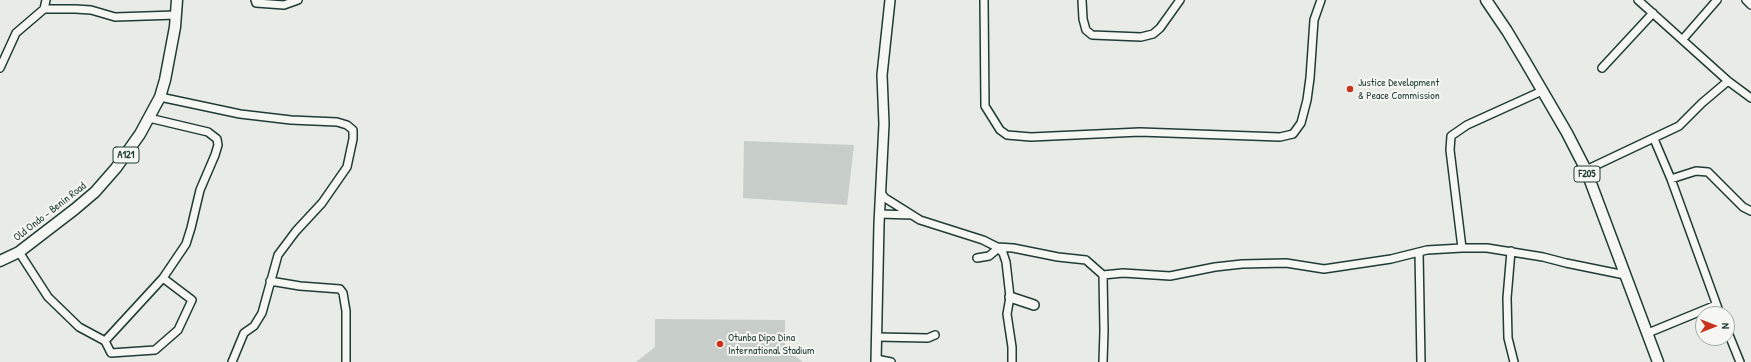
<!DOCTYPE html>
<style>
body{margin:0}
#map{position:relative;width:1751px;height:362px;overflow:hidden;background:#e9ebe7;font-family:"Patrick Hand",sans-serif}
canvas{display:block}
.north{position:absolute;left:1695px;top:306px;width:40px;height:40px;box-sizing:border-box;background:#f6f6f2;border:1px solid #a0aca6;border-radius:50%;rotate:90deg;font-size:11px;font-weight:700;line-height:16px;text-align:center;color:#1f3d34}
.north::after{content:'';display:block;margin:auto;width:14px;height:18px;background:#c8321e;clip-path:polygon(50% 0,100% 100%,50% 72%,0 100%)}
</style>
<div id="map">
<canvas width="1751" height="362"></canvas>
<div class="north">N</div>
</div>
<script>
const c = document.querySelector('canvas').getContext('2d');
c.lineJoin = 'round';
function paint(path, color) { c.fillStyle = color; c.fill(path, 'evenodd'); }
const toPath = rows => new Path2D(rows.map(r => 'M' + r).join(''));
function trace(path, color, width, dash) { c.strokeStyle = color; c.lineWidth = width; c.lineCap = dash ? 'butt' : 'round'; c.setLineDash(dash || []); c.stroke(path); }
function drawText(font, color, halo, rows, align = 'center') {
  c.font = font + ' "Patrick Hand",sans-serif'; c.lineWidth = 4; c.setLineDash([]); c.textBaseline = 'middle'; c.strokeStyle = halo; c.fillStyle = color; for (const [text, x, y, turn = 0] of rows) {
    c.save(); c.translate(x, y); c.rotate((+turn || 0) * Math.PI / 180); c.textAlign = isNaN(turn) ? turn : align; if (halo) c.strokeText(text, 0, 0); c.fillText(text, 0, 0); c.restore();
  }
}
paint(toPath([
 [744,141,854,145,847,205,743,198],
 [655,319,785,320,785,348,803,362,636,362,655,347]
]), '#c7cec9');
const street = toPath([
 [255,0,256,3,284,5,298,0],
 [984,0,985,106,1000,130,1007,135,1031,137,1140,132,1280,137,1293,134,1301,123,1307,100,1310,78,1314,20,1321,0],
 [1082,0,1083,19,1086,30,1092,35,1141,37,1153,34,1160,28,1180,0],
 [1638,0,1728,81,1751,98],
 [1746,0,1751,5],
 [44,9,75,9,91,10,115,17,176,15],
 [1683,39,1717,0],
 [0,68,16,33,44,9,46,0],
 [1602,68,1653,13],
 [160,97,240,114,291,120,337,122,347,125,353,130,353,139,347,167,322,203,296,231,278,255,262,313,254,326,244,333,232,362],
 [1654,139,1671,179,1720,314],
 [1586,170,1679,126,1702,103,1728,81],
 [1671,179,1696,171,1708,172,1743,207,1751,211],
 [881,193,885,198,920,220,983,240,997,247,1013,248,1058,257,1086,260,1103,275,1123,273,1170,276,1215,267,1242,264,1286,263,1324,269,1391,259,1427,250,1462,248,1487,248,1543,257,1566,263,1625,275],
 [879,214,912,215],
 [1462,248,1450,150,1451,136,1467,125,1542,91],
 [1511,251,1507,298,1508,338,1514,362],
 [19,252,48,297,79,327,105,341,111,353,155,350,178,330,192,300,163,278],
 [1419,252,1421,362],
 [977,258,989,256,995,251,997,247,1003,253,1006,262,1010,297,1007,314,1012,347,1012,362],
 [270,281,300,286,340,289,343,293,346,311,346,362],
 [1727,330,1740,362],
 [1648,333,1716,305],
 [876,337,928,338,935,335],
 [105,341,163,278,186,244,191,228,200,190,215,155,218,145,217,139,208,132,149,118],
 [876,359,891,362],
 [1103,362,1104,331,1103,275]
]);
const secondary = toPath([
 [1010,297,1034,305],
 [876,362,879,224,884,124,882,75,890,0]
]);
const primary = toPath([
 [1486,0,1507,31,1525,61,1567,133,1586,170,1658,362],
 [0,261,19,252,75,209,95,192,116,168,140,134,160,97,165,80,175,27,177,0]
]);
trace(street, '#1f3d34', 10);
trace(secondary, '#1f3d34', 12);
trace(primary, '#1f3d34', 13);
trace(street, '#f6f6f2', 7);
trace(secondary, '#f6f6f2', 9);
trace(primary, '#f6f6f2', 10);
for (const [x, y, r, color] of [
 [1350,89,4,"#c8321e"],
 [720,344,4,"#c8321e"]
]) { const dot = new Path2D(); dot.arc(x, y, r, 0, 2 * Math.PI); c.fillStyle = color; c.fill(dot); trace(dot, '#f6f6f2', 1.5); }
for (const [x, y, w] of [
 [126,155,26],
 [1587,174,26]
]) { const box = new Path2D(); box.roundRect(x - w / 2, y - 8, w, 16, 3); c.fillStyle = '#f6f6f2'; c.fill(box); trace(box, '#1f3d34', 1); }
drawText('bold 10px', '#1f3d34', null, [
 ["A121",126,155],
 ["F205",1587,174]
]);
drawText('11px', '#1f3d34', '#f6f6f2', [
 ["Justice Development",1358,83],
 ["& Peace Commission",1358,96],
 ["Otunba Dipo Dina",728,338],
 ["International Stadium",728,351]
], 'left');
drawText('11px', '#1f3d34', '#f6f6f2', [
 ["Old Ondo - Benin Road",50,212,-38]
]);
</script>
